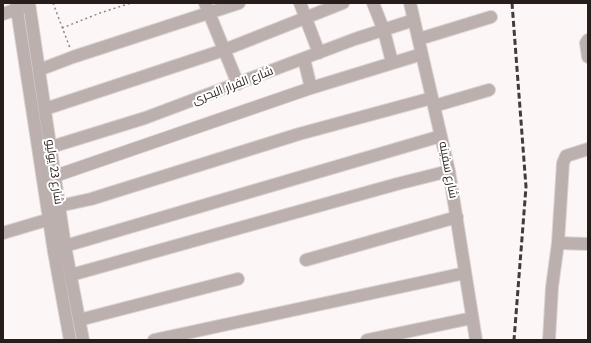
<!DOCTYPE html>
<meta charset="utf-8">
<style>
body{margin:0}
#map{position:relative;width:591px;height:343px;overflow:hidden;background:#fcf7f6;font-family:"Fira Sans",sans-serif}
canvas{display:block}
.frame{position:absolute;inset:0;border:4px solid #271e1c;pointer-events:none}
</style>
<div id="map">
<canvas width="591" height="343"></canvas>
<div class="frame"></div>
</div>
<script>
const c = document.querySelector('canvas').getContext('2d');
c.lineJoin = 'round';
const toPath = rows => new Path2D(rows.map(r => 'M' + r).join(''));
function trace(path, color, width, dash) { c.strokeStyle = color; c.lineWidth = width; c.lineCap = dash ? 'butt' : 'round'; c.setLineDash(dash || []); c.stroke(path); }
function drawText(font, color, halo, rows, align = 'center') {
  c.font = font + ' "Fira Sans",Cairo,sans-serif'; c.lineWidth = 4; c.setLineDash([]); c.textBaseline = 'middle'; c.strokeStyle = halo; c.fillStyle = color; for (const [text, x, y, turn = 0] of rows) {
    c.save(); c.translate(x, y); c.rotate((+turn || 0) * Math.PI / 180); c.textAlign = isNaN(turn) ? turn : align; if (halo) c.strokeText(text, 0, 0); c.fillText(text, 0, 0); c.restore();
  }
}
const minor = toPath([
 [16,3,54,252,70,340],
 [29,3,65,246,83,340],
 [205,3,238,84],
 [300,3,319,53],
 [373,3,384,31,392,62],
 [410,3,449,171,476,340],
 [3,14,26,6],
 [419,39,491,17],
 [588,40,586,43,588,57],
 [304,59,311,88],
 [39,70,73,57,239,3],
 [434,106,489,90],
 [45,109,224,50,343,3],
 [51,147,145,118,355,39,414,20],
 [55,176,311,88,422,54],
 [59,206,91,199,299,134,432,98],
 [3,233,50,219],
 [558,243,588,244],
 [65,246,441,136],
 [306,260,457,217],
 [71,275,397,184,449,171],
 [79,320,238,279],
 [154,340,465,273],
 [367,340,472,318],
 [549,340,552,287,558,243,563,163,566,156,588,149]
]);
trace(minor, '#dad4d3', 14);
trace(toPath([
 [53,3,70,48],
 [62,28,100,13,131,3]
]), '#8c8583', 1.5, [2, 3]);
trace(minor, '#bbb0ae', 12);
trace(toPath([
 [512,3,526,187,514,340]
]), '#433a39', 3, [6, 3]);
drawText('12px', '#271e1c', '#fff', [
 ["شارع الفرار البحرى",233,86,-21],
 ["شارع سفينه",448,170,79],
 ["شارع 23 يوليو",54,172,82]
]);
</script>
